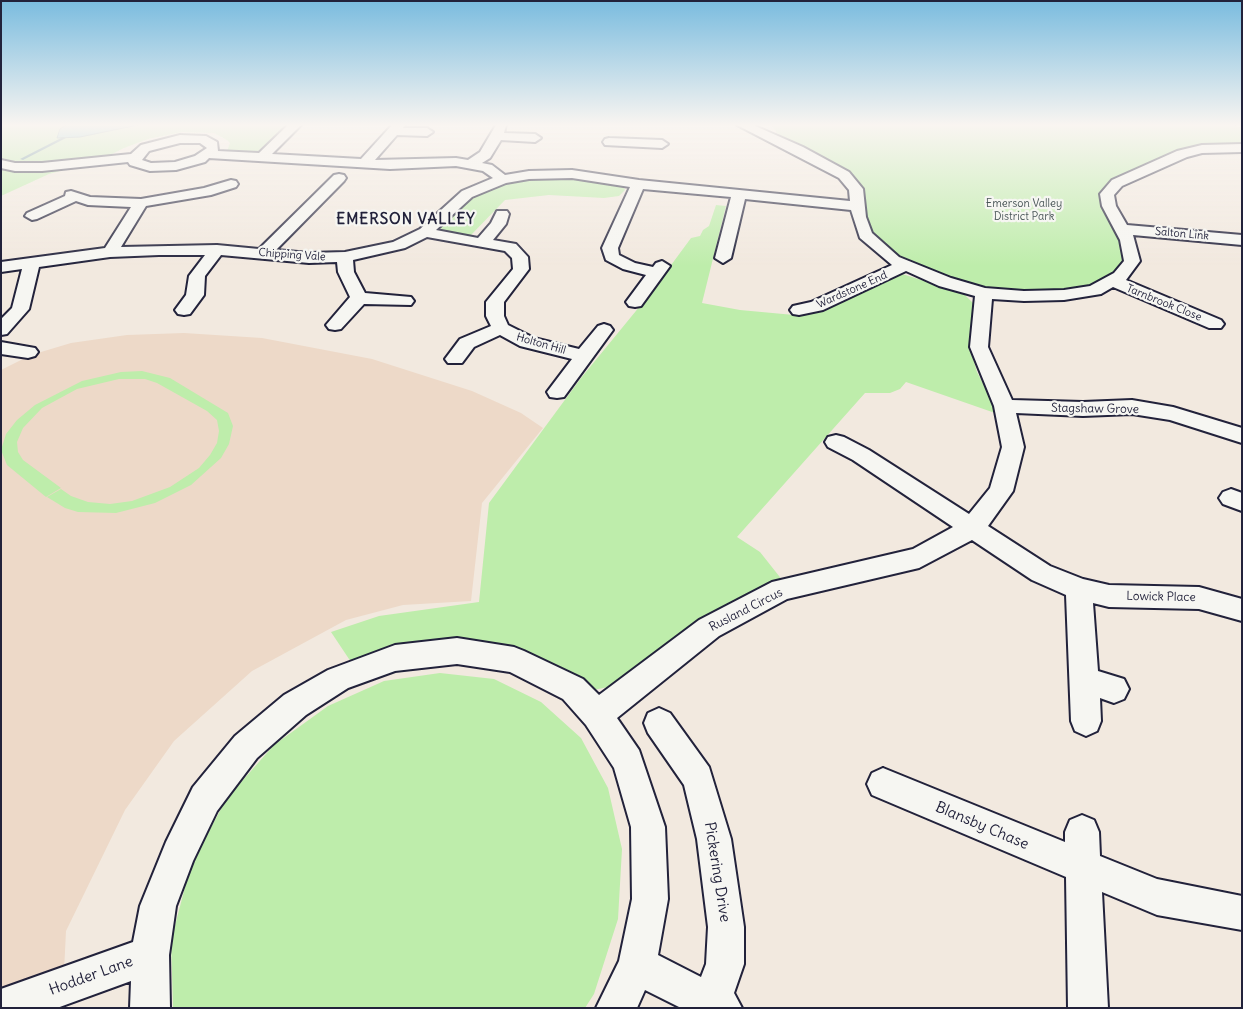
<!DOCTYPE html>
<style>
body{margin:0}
#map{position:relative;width:1243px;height:1009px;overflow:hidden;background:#f2e9df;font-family:Delius,sans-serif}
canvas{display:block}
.frame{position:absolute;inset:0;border:2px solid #22223b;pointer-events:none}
</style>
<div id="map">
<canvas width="1243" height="1009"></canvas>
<div class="frame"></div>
</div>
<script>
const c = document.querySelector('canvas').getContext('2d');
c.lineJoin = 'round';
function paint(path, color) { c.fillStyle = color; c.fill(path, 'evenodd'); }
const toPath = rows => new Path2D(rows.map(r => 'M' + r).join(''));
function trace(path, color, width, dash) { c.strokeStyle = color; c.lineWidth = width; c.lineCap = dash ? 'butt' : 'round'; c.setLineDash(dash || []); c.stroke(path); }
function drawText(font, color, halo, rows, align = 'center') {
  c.font = font + ' Delius,sans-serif'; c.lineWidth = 4.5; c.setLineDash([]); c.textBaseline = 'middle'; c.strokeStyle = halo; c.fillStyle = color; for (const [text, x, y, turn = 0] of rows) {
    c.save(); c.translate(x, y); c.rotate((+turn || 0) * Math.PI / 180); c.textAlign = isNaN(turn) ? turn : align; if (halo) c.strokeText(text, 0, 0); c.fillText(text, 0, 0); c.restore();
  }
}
paint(toPath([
 [184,333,262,338,372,359,472,391,521,413,543,428,482,503,471,601,403,605,346,620,252,671,174,741,125,810,66,931,64,972,1,994,1,370,31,355,71,343,127,335]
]), '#edd9c8');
paint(toPath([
 [1,125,286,125,256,153,227,151,230,143,227,140,214,133,182,132,148,139,124,148,110,155,105,161,85,164,49,174,1,196],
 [771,125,1234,125,1242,128,1242,148,1206,147,1131,170,1108,199,1132,261,1089,287,1024,296,945,282,872,241,865,204,836,174,777,133],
 [562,175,623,186,625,190,619,196,604,198,549,195,505,200,471,235,443,231,440,227,464,200,509,180],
 [716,205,726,206,702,303,740,310,794,315,814,312,899,273,963,293,973,303,969,345,977,372,993,403,995,413,906,382,900,389,890,393,865,393,737,537,760,552,783,581,622,684,589,691,512,651,353,665,331,632,379,616,479,602,489,503,581,378,649,295,691,238,700,236,703,230,709,226],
 [142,371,170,378,228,413,233,426,229,444,221,458,191,485,155,503,116,513,78,512,65,508,47,497,61,489,71,496,88,502,110,504,132,501,170,487,199,468,210,455,217,443,219,431,217,420,207,411,157,383,145,379,119,379,77,389,42,408,23,428,17,442,18,452,23,460,61,488,46,497,7,465,1,450,6,434,17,420,35,405,82,381,121,372],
 [440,673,494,679,541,702,581,738,608,788,622,849,618,919,594,994,585,1008,173,1008,171,941,191,864,227,798,274,745,328,706,384,681]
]), '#beedab');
const water = toPath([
 [66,125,138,125,80,137,57,138,60,129,66,125]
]);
paint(water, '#76c7d1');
trace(water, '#548595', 1);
paint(toPath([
 [63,137,66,138,23,160,20,159,63,137]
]), '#548595');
const minor = toPath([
 [288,125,301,125,272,154,361,159,392,125,405,125,403,128,427,128,433,132,427,136,397,135,375,160,456,158,468,160,480,152,496,125,506,125,504,133,535,134,541,138,535,142,501,140,490,158,482,163,492,165,505,175,529,171,572,170,639,180,850,201,849,190,839,178,737,125,753,125,803,147,849,172,863,189,866,217,872,233,899,257,951,278,985,288,1024,291,1064,290,1090,286,1114,273,1124,261,1120,240,1102,206,1100,194,1112,180,1177,151,1202,145,1242,144,1242,152,1202,153,1187,157,1122,186,1114,195,1116,206,1127,225,1242,235,1242,245,1133,235,1140,261,1126,280,1221,320,1224,324,1221,328,1209,328,1113,287,1101,294,1064,300,1024,301,992,299,988,347,1012,400,1083,402,1132,400,1173,407,1242,428,1242,443,1170,420,1132,414,1083,416,1016,413,1024,447,1013,491,988,526,1050,566,1083,579,1109,585,1199,587,1242,599,1242,621,1199,609,1109,607,1093,603,1098,671,1124,679,1129,689,1124,699,1114,703,1100,698,1101,721,1097,731,1086,736,1075,731,1071,721,1066,595,1032,580,972,540,919,568,787,599,719,636,617,718,639,750,665,827,668,899,658,955,701,977,706,964,708,927,697,839,684,785,648,733,644,723,648,713,659,708,670,713,709,767,731,839,744,927,744,964,734,993,742,1008,681,1008,645,990,637,1008,596,1008,619,961,632,899,631,827,614,768,586,725,563,699,510,672,457,664,395,671,348,688,306,715,257,758,217,811,193,861,176,906,169,955,170,1008,130,1008,131,981,57,1008,1,1008,1,989,133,942,140,906,166,842,193,787,235,736,284,695,328,670,395,645,457,638,514,647,524,651,583,679,599,695,699,620,772,582,913,549,953,527,853,460,828,447,825,442,828,437,836,435,844,437,869,450,969,514,990,488,1002,447,994,406,970,347,975,296,939,286,906,271,823,310,799,315,793,314,790,310,793,306,811,302,892,265,860,238,851,210,745,199,731,258,723,263,715,258,731,197,643,189,618,248,619,255,635,263,653,267,656,263,662,261,670,266,641,306,635,307,629,306,626,302,646,275,623,269,606,260,602,248,630,187,572,178,529,179,506,183,472,197,436,230,478,238,491,223,497,211,507,211,509,214,506,224,493,240,516,244,528,257,529,269,504,302,504,316,508,325,534,338,579,349,598,326,604,324,610,326,613,330,564,397,557,398,550,397,547,392,572,359,520,346,500,335,474,347,462,363,448,363,445,359,460,339,491,326,486,316,486,302,513,269,512,258,505,251,427,237,405,248,353,260,354,272,365,293,411,297,414,301,411,305,364,304,341,329,335,330,329,329,326,325,350,297,338,272,337,262,309,263,221,255,205,276,204,295,190,314,184,315,178,314,175,310,186,295,189,276,205,255,159,255,110,257,39,267,29,309,7,334,1,335,1,319,12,308,22,269,1,272,1,262,105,248,131,207,88,205,76,201,37,219,32,220,25,216,27,213,65,196,66,192,71,191,90,197,141,199,204,188,231,180,236,181,238,184,236,187,211,195,146,206,121,247,217,245,259,249,334,175,339,174,344,175,346,178,344,181,276,250,309,253,345,252,393,242,420,229,462,191,493,178,483,171,456,166,390,169,209,158,205,162,176,170,150,171,130,165,128,162,42,171,15,171,1,168,1,160,15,163,42,163,131,154,141,145,180,135,206,136,217,142,218,151,259,153,288,125],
 [180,143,200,143,207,148,195,156,175,162,151,163,142,160,149,151,180,143],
 [609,138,662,140,668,144,662,148,605,145,603,142,605,139,609,138],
 [1,342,35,348,38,352,35,356,28,358,1,354,1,342],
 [1231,489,1242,493,1242,511,1223,504,1219,498,1223,492,1231,489],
 [883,768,1065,842,1065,832,1070,820,1082,815,1094,820,1099,832,1100,856,1157,879,1242,896,1242,930,1157,915,1102,892,1108,1008,1068,1008,1066,877,872,795,867,784,872,773,883,768]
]);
trace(minor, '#22223b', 4);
paint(minor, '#f6f6f2');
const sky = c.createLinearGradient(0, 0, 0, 266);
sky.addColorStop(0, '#7abcdf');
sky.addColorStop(0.47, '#f9f5f1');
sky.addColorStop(1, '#f9f5f100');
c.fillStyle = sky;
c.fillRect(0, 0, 1243, 266);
drawText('11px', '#495557', '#f6f6f2', [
 ["Emerson Valley",1024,204],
 ["District Park",1024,217]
]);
drawText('11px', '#22223b', '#f6f6f2', [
 ["Salton Link",1182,234,5],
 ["Chipping Vale",292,255,4],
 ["Wardstone End",852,290,-24],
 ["Tarnbrook Close",1164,303,22],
 ["Holton Hill",541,344,16]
]);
drawText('12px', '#22223b', '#f6f6f2', [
 ["Stagshaw Grove",1095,409,1],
 ["Lowick Place",1161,597,1],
 ["Rusland Circus",746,610,-27]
]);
c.letterSpacing = '1px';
drawText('bold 15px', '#22223b', '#f6f6f2', [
 ["EMERSON VALLEY",406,220]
]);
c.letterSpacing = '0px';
drawText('15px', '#22223b', '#f6f6f2', [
 ["Blansby Chase",982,826,23],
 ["Pickering Drive",717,872,81],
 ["Hodder Lane",91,976,-20]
]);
</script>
